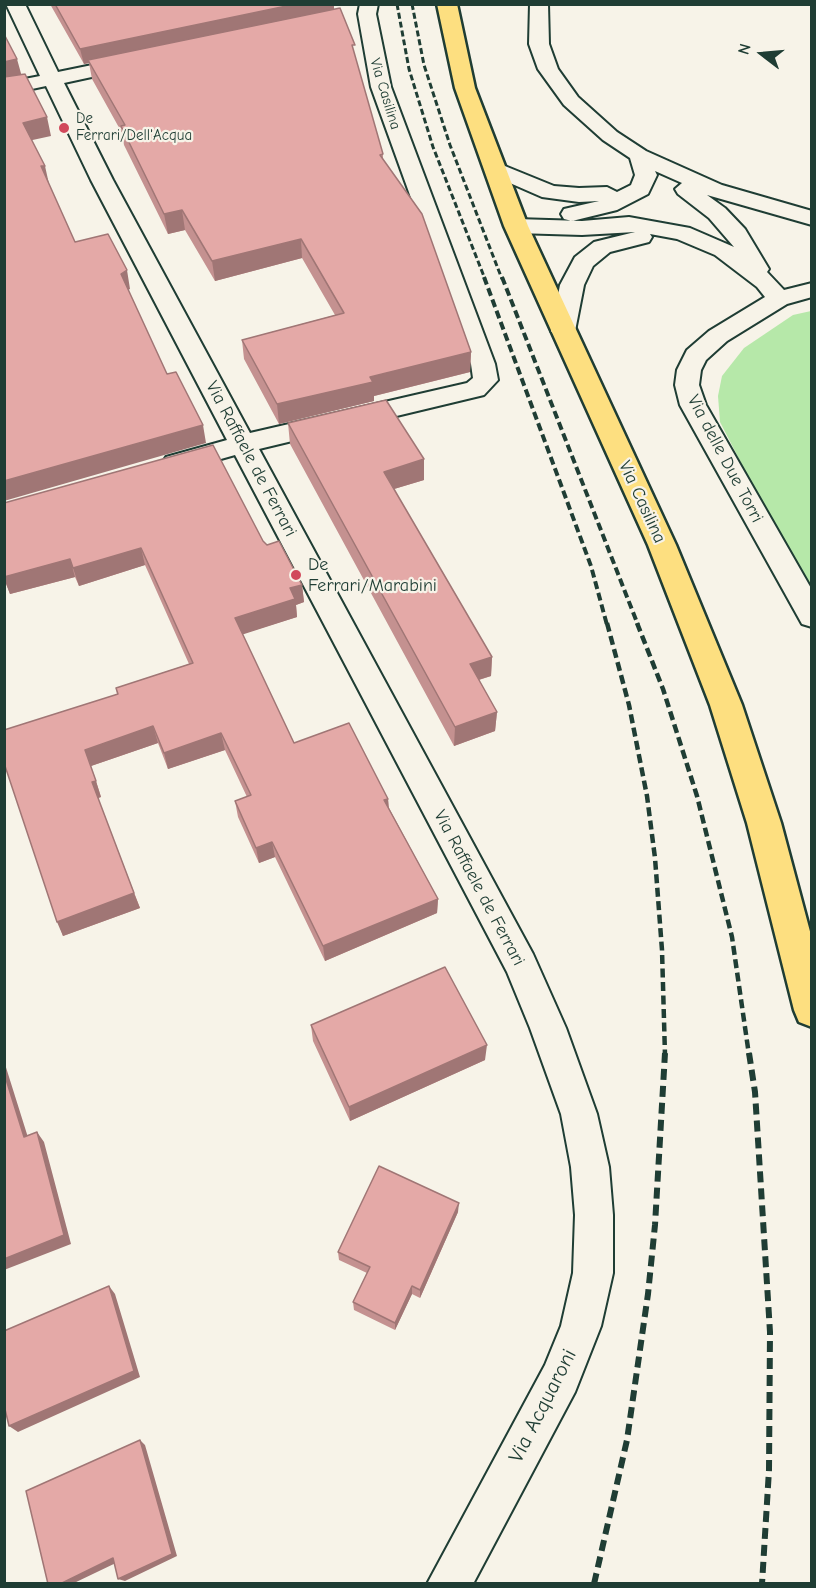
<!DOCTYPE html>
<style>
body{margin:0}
#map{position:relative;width:816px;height:1588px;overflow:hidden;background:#f7f3e8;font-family:"Comic Neue",sans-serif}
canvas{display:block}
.frame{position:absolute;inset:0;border:6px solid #1f3d34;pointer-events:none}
.north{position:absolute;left:732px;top:24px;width:60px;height:60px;-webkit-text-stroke:4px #f7f3e8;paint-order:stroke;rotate:286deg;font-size:16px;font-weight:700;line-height:24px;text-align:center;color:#1f3d34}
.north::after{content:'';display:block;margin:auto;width:21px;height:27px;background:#1f3d34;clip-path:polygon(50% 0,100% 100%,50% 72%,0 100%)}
</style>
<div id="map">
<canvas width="816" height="1588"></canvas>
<div class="frame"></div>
<div class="north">N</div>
</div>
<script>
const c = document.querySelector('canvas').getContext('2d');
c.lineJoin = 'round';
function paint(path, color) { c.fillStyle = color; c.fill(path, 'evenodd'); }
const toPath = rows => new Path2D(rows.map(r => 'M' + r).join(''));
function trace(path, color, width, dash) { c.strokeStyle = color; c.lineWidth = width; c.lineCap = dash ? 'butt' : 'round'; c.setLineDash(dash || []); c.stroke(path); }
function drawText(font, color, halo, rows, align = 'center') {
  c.font = font + ' "Comic Neue",sans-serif'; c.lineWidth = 4.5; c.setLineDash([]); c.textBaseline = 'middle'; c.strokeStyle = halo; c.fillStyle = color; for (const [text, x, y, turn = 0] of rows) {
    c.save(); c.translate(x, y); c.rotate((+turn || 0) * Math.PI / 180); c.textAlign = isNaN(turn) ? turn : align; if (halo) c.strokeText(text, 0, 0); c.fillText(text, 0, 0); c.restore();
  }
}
paint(toPath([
 [811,311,811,599,720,422,718,396,722,376,744,348,793,315]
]), '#b6e8a9');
const minor = toPath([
 [6,4,25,4,58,72,131,57,138,59,141,63,138,67,64,83,113,180,250,433,467,383,473,378,471,364,371,87,358,14,360,4,378,4,376,14,391,87,495,364,498,380,484,395,259,449,533,954,566,1028,597,1114,609,1167,613,1215,613,1273,601,1326,575,1392,473,1584,427,1584,545,1365,561,1326,573,1273,575,1215,571,1167,561,1114,530,1028,507,972,235,455,175,472,166,469,162,463,166,457,227,440,91,180,46,86,4,95,4,83,40,76,6,4],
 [530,4,548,4,549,44,558,69,578,97,617,132,646,151,722,185,812,211,812,225,707,195,725,208,745,229,769,269,767,272,784,290,812,283,812,297,787,304,727,341,706,360,701,370,699,385,706,405,812,590,812,627,802,624,680,405,675,385,677,370,687,350,709,331,765,297,757,287,715,255,677,239,650,234,652,237,649,242,610,252,593,266,584,285,575,331,571,336,563,339,555,336,551,331,560,285,575,257,594,242,635,232,582,235,516,233,508,231,505,226,508,221,516,219,582,221,629,217,690,228,734,247,709,218,678,194,675,189,682,183,655,171,657,175,648,194,617,210,572,221,564,219,561,214,564,209,599,201,579,202,542,197,487,173,484,168,487,163,495,162,554,186,579,188,607,187,617,192,631,185,635,175,630,158,603,140,564,105,538,69,529,44,530,4]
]);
const primary = toPath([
 [437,4,457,4,475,88,528,226,676,545,742,705,781,823,812,939,812,1027,799,1022,794,1010,747,823,710,705,648,545,504,226,455,88,437,4]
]);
trace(minor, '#1f3d34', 4);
trace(primary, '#1f3d34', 5);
paint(minor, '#f7f3e8');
paint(primary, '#fddf80');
trace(toPath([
 [397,4,409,69,433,147,485,279],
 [412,4,424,65,450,145,502,279]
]), '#1f3d34', 3, [6, 3]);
trace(toPath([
 [484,277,591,566,607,625],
 [502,277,638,625]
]), '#1f3d34', 4, [8, 4]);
trace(toPath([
 [607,623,629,705,647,796,655,858,662,950,665,1055],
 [637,623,663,689,697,796,732,937,749,1055]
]), '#1f3d34', 4.5, [9, 4.5]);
trace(toPath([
 [749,1053,755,1092,770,1332,769,1470,762,1584],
 [594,1584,627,1440,648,1294,655,1225,665,1053]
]), '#1f3d34', 6, [11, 6]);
paint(toPath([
 [50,4,334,4,334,9,355,57,383,154,383,160,471,352,470,372,374,396,374,401,279,424,244,359,242,340,335,315,302,258,215,281,185,230,168,234,124,145,122,133,92,79,89,63,84,64],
 [288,423,424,480,394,489,492,657,491,676,479,680,497,712,495,731,454,746,290,444],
 [4,503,263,541,302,585,304,602,296,605,297,617,242,634,294,743,388,799,389,808,438,899,437,913,325,961,275,857,259,863,238,817,235,801,247,797,225,750,168,769,158,743,91,766,101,797,98,798,140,908,63,936,4,763,117,694,116,688,189,664,145,565,79,586,75,577,10,594,5,581],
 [311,1025,485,1060,350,1121,313,1041],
 [458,1212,420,1298,412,1294,395,1330,354,1310,353,1302,367,1273,339,1260,338,1252]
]), '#c49190');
paint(toPath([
 [296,4,334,4,334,13,88,60,89,63,84,64,80,49],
 [17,59,22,77,4,81,4,62],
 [47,117,51,136,28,141,23,123],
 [41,166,45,166,49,184],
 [182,210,185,230,168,234,164,214],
 [301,239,302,258,215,281,212,261],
 [127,270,130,289,124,292,121,274],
 [471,352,470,372,374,396,374,401,279,424,277,404,370,377],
 [203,425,206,443,4,501,4,481],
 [424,459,424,480,384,492,384,472],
 [141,548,145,565,79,586,73,568],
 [70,559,75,577,10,594,5,581,4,581,4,575],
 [302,585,304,602,296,605,297,617,238,636,235,618,290,588],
 [492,657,491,676,468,683,470,664],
 [497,712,495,731,454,746,455,727],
 [153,726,158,743,91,766,85,750],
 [221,733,225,750,168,769,164,753],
 [96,781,101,797,98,798,92,782],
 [388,799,389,814,384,800],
 [272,842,275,857,259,863,256,848],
 [134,893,140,908,63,936,57,922],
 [438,899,437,913,325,961,323,946],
 [487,1045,485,1060,350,1121,349,1107],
 [4,1061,31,1147,24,1137,4,1073],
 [37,1132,44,1142,71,1244,4,1270,4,1259],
 [459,1203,458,1212,420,1298,420,1290],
 [109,1286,115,1294,140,1377,18,1432,9,1426],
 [412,1286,412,1294,395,1330,395,1323],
 [140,1440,145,1445,177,1556,125,1581,118,1579],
 [113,1558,120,1561,72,1584,60,1584]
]), '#a07675');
const building = toPath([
 [55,4,296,4,80,49,55,4],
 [340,8,355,45,352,45,383,154,380,155,422,214,471,352,370,377,373,382,277,404,242,340,344,313,301,239,212,261,182,210,164,214,121,126,125,125,88,60,340,8],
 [4,34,17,59,4,62,4,34],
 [25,74,47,117,23,123,45,166,41,166,75,242,108,234,127,270,121,274,167,374,176,372,203,425,4,481,4,77,25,74],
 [386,400,424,459,384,472,492,657,470,664,497,712,455,727,288,423,386,400],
 [213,445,263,541,267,545,279,541,302,585,290,588,295,599,235,618,294,743,349,723,388,799,384,800,438,899,323,946,272,842,256,848,235,801,251,795,221,733,164,753,153,726,85,750,96,781,92,782,134,893,57,922,4,763,4,730,118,694,116,688,193,663,141,548,73,568,70,559,4,577,4,503,213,445],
 [445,967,487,1045,349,1107,311,1025,445,967],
 [4,1073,24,1137,37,1132,64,1235,4,1259,4,1073],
 [379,1166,459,1203,420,1290,412,1286,395,1323,353,1302,370,1267,338,1252,379,1166],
 [109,1286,134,1371,9,1426,4,1405,4,1331,109,1286],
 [140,1440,172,1554,118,1579,113,1558,60,1584,48,1584,26,1491,140,1440]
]);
paint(building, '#e4a9a7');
trace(building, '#a07675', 1.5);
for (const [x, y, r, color] of [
 [64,128,6,"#d1495b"],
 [296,575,6,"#d1495b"]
]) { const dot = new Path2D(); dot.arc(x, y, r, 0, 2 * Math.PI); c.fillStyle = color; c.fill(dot); trace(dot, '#f7f3e8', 2); }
drawText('15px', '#1f3d34', '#f7f3e8', [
 ["Via Casilina",385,94,73]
]);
drawText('15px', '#1f3d34', '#f7f3e8', [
 ["De",76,119],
 ["Ferrari/Dell'Acqua",76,136]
], 'left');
drawText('18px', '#1f3d34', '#f7f3e8', [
 ["Via Raffaele de Ferrari",251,459,62],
 ["Via delle Due Torri",725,459,62],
 ["Via Casilina",642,502,65],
 ["Via Raffaele de Ferrari",479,888,62]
]);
drawText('18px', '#1f3d34', '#f7f3e8', [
 ["De",308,565],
 ["Ferrari/Marabini",308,586]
], 'left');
drawText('21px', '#1f3d34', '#f7f3e8', [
 ["Via Acquaroni",543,1406,-63]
]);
</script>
